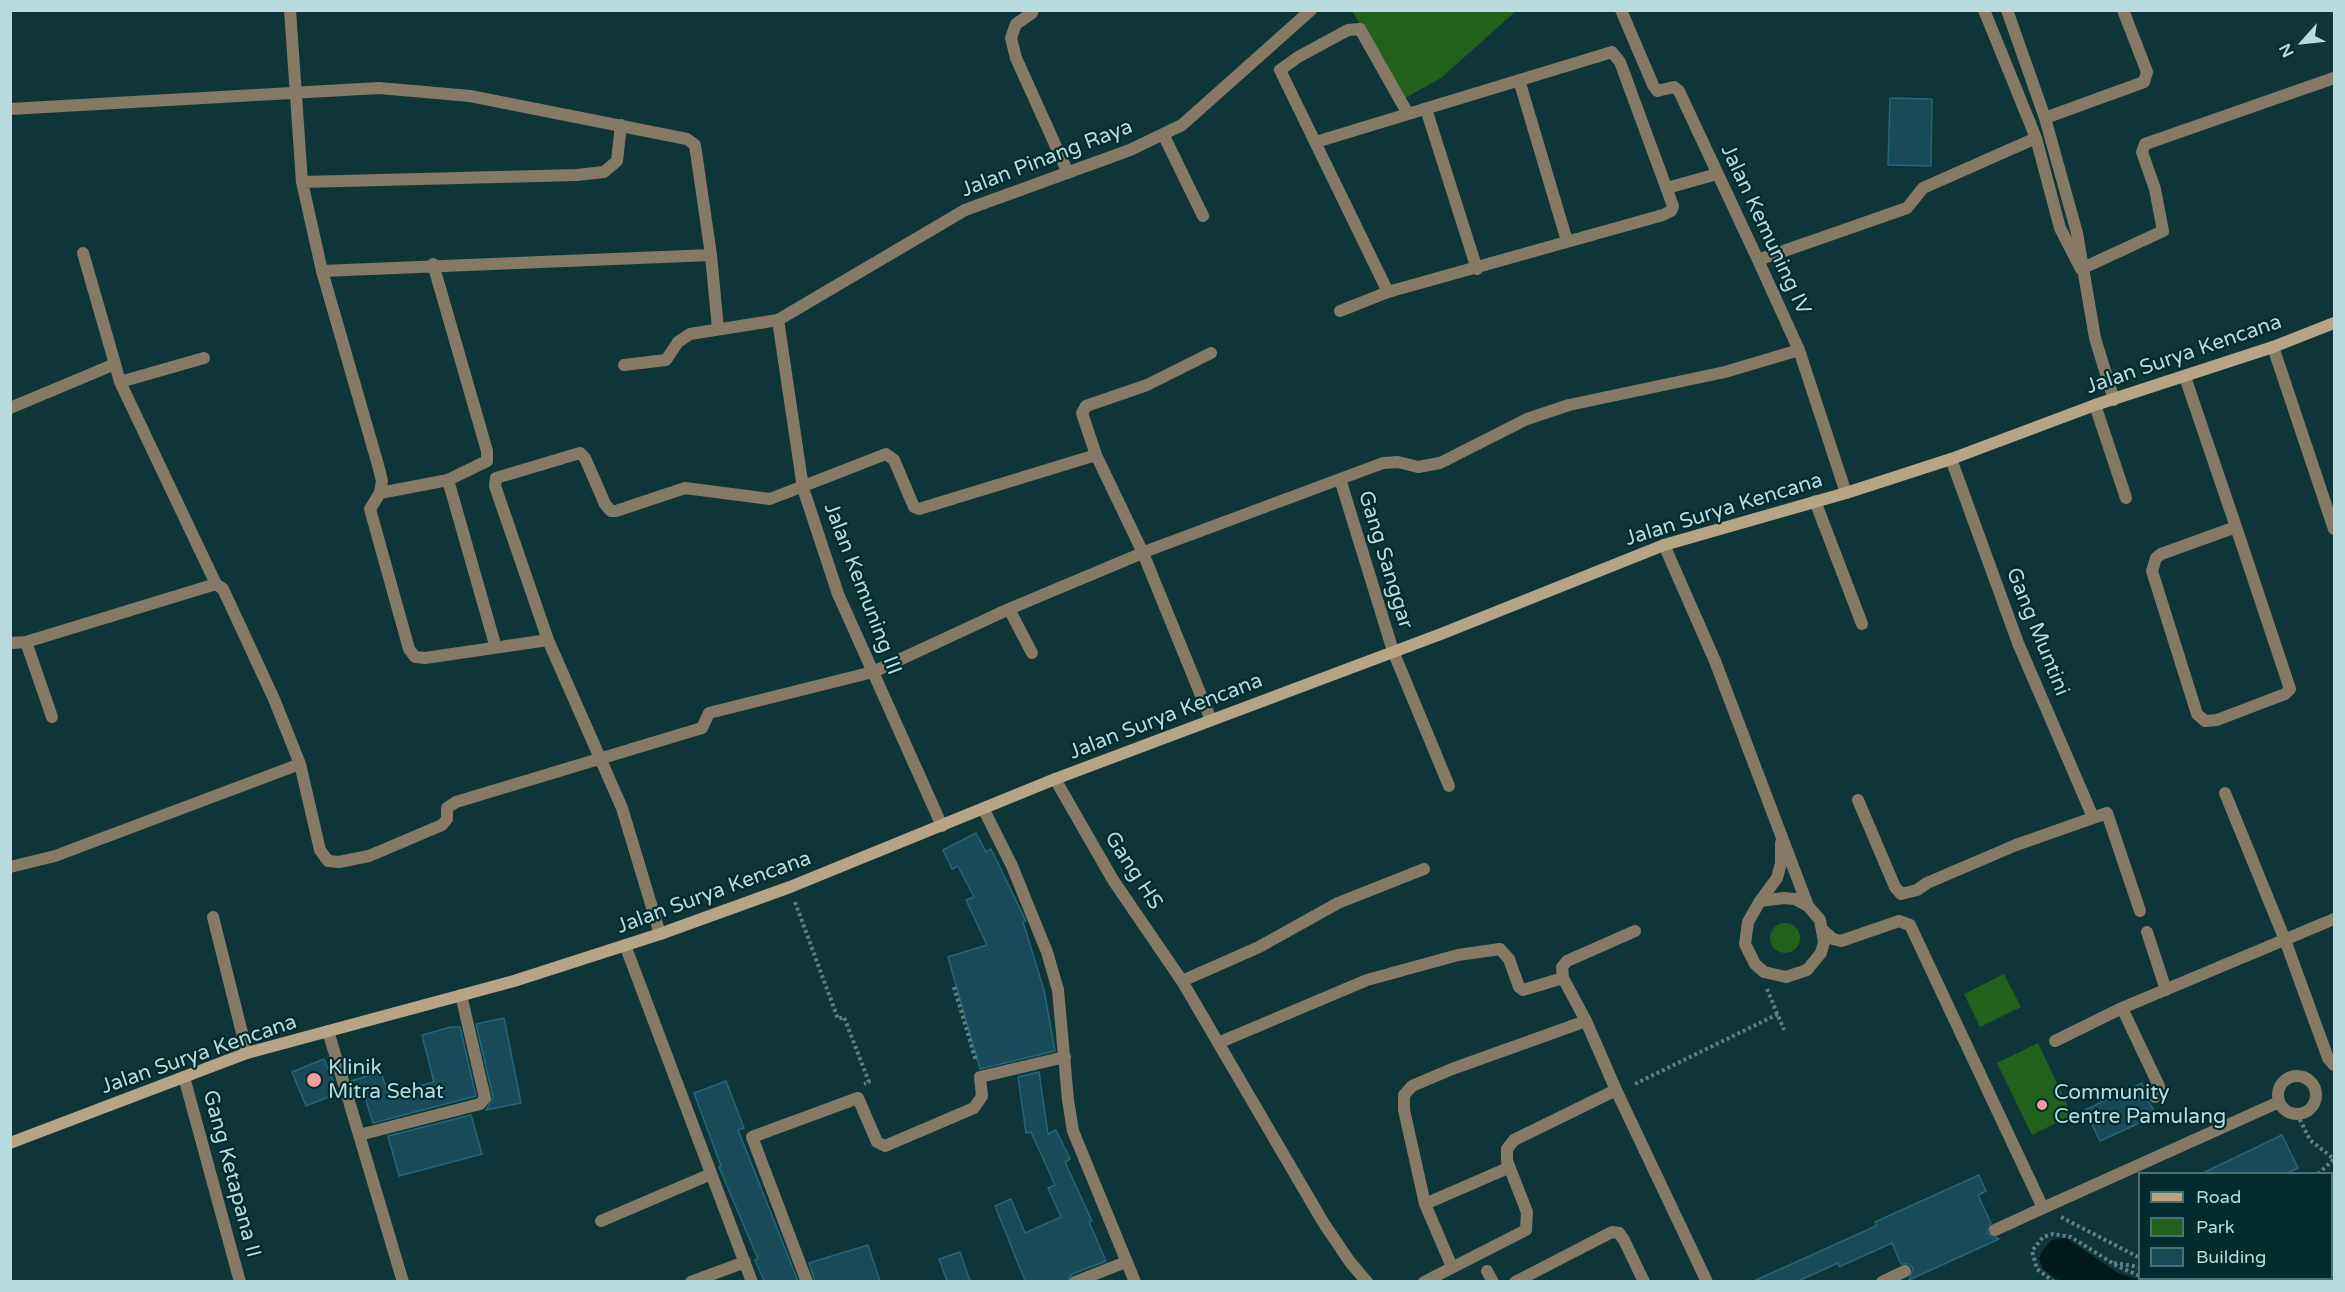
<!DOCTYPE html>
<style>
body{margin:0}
#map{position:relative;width:2345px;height:1292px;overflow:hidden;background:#0e3639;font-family:"Varela Round",sans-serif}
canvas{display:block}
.frame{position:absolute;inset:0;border:12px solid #b8dbdd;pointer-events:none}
.legend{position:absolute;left:2138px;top:1172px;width:195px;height:108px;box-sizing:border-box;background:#022b2e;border:2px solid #4b7174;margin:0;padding:8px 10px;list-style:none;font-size:18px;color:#b8dbdd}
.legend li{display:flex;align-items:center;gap:12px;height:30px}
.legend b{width:30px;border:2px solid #4b7174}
.north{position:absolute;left:2273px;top:12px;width:60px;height:60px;-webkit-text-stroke:4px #022b2e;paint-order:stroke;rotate:243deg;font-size:16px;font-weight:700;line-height:24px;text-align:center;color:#b8dbdd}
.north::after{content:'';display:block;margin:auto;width:21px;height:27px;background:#b8dbdd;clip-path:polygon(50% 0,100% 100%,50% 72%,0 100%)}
</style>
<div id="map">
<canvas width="2345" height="1292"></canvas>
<div class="frame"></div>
<ul class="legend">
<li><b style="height:8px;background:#b7a484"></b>Road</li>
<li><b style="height:16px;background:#21611c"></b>Park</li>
<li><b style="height:16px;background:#194a5a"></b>Building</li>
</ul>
<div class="north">N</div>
</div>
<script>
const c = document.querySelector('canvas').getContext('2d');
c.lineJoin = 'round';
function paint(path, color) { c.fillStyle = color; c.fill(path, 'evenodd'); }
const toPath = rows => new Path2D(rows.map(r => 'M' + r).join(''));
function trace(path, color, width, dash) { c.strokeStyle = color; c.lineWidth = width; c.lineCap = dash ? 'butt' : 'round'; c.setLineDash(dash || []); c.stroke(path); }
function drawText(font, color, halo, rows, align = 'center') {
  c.font = font + ' "Varela Round",sans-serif'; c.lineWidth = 4.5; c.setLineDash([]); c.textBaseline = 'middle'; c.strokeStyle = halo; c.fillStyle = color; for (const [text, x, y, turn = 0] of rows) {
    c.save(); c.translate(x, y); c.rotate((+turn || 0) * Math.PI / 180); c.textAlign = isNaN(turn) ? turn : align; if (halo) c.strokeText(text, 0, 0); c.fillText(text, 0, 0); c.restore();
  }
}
paint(toPath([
 [1352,11,1516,11,1441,78,1405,98],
 '1770 938a15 15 0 1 1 30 0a15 15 0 1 1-30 0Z',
 [2004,974,2021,1007,1980,1027,1964,994],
 [2038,1043,2072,1115,2032,1135,1997,1063]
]), '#21611c');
paint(toPath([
 [2066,1238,2118,1273,2142,1281,2062,1282,2055,1278,2043,1269,2039,1259,2041,1253,2052,1240],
 [2190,1279,2301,1278,2303,1281,2182,1281]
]), '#011819');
const building = toPath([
 [1890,98,1932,99,1931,166,1888,165,1890,98],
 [976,833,986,852,991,849,1026,921,1023,922,1044,990,1055,1051,980,1069,948,957,987,945,966,900,974,897,958,866,952,869,943,850,976,833],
 [504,1018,521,1103,486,1110,493,1097,476,1024,504,1018],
 [451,1027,460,1027,476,1096,373,1123,365,1097,357,1099,351,1081,381,1072,388,1094,434,1082,422,1035,451,1027],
 [324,1059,338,1093,306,1106,292,1072,324,1059],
 [1039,1072,1048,1134,1056,1130,1070,1159,1065,1162,1092,1221,1089,1222,1106,1261,1072,1274,1067,1281,1025,1281,995,1206,1011,1199,1025,1233,1061,1217,1048,1188,1055,1185,1031,1132,1026,1133,1018,1077,1039,1072],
 [726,1081,744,1128,738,1130,798,1281,764,1281,755,1260,758,1259,719,1167,721,1166,694,1093,726,1081],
 [2142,1083,2147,1100,2157,1115,2100,1141,2085,1110,2142,1083],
 [471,1115,482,1154,399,1176,388,1136,471,1115],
 [2282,1135,2298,1168,2287,1173,2203,1173,2282,1135],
 [1979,1175,1986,1191,1978,1195,1991,1223,1987,1233,1999,1239,1909,1280,1913,1268,1909,1264,1901,1264,1892,1243,1839,1267,1838,1263,1798,1281,1754,1281,1876,1226,1875,1222,1979,1175],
 [868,1245,880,1281,815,1281,809,1263,868,1245],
 [960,1252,970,1281,947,1281,939,1259,960,1252]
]);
paint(building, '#194a5a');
trace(building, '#25667b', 1.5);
trace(toPath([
 [795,902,838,1019,844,1017,869,1082,864,1084],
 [954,987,976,1061],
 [1767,989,1784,1030],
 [1635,1084,1778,1014],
 [2297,1114,2310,1140,2334,1159],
 [2318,1174,2334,1159],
 [2061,1217,2140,1258],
 [2114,1263,2140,1267],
 [2149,1278,2175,1278],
 [2306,1278,2308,1282],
 [2054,1282,2037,1269,2032,1251,2043,1237,2053,1234,2071,1237,2117,1266,2140,1276]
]), '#5b8183', 4, [3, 3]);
trace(toPath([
 [2273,347,2334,529],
 [1664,545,1715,661,1808,906],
 [1784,898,1795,899,1808,906,1820,920,1824,942,1821,953,1807,970,1786,977,1764,972,1755,964,1745,944,1748,922,1760,901,1784,898],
 [1760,901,1777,878,1781,863,1781,843],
 [1824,931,1833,939,1841,941,1899,921,1910,925,2043,1208,1995,1230],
 '2278 1095a19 19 0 1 1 38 0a19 19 0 1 1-38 0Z',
 [2043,1208,2279,1102],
 [1882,1282,1905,1271]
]), '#867a66', 12);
trace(toPath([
 [290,10,302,182,322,271,378,465,382,481,380,493,370,509,409,649,415,657,425,658,548,640],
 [1621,10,1653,85,1657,91,1674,87,1679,91,1758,260,1799,350,1846,493],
 [1984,10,2036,138,2060,228,2081,269,2163,231,2155,189,2142,152,2145,144,2334,78],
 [2007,10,2045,118,2077,233,2095,338,2114,400],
 [1032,13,1016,24,1011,38,1016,58,1068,173],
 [1519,80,1567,241],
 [10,109,379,88,470,96,687,139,695,145,711,255,718,329],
 [1426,109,1477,269],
 [2045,118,2144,82,2147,72,2123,10],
 [1163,134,1203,216],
 [1316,142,1612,52,1620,62,1673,206,1671,211,1663,215,1388,292,1340,311],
 [302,182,577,175,604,172,617,161,621,125],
 [1667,188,1717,174],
 [83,253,115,364],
 [1758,260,1907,208,1923,188,2036,138],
 [322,271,711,255],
 [1388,292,1280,70,1298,57,1348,30,1360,29,1408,114],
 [778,320,803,488,838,594,942,826],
 [624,365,666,360,678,342,690,334,778,320,965,210,1130,150,1182,125,1311,10],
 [2185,377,2236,527,2290,689,2285,694,2217,720,2205,721,2197,714,2152,571,2156,558,2161,554,2236,527],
 [120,382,204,358],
 [2095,405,2126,498],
 [10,408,115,364,120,382,216,584,223,589,274,699,300,764,320,850,328,861,339,862,369,856,442,825,447,819,447,808,456,802,702,728,709,713,873,672,1009,609,1152,549,1383,463,1398,462,1418,467,1440,463,1527,419,1569,405,1725,372,1799,350],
 [1951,459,2018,643,2093,817],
 [1340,479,1393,651,1449,786],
 [448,480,494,641],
 [380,493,448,480,487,461,487,451,433,264],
 [1815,501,1862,624],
 [1009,609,1032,653],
 [26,642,52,717],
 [10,643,26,642,216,584],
 [1211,720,1143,553,1096,455,1082,413,1086,406,1147,385,1211,353],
 [1055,779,1113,880,1182,981,1323,1222,1350,1262,1367,1282],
 [2225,793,2285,940,2328,1058,2334,1065],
 [1858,800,1895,887,1901,894,1917,890,1927,883,2016,845,2107,813,2140,911],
 [10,867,55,856,300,764],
 [213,917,247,1053],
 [1635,931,1567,961,1562,967,1563,978,1586,1021,1616,1090,1707,1282],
 [2147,932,2166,990],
 [660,934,622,808,548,640,495,486,496,478,580,453,585,458,605,504,611,511,616,511,685,488,770,499,886,454,894,460,914,507,919,509,1096,455],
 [625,945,752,1282],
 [1182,981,1259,947,1338,903,1424,869],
 [2122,1008,2159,1086,2159,1093,2155,1097],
 [328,1031,403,1282],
 [2055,1041,2122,1008,2334,919],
 [1218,1043,1367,980,1458,955,1500,949,1509,959,1519,987,1523,990,1563,978],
 [184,1077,240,1282],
 [359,1135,480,1104,485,1098,461,995],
 [1425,1204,1508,1168],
 [601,1221,711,1174],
 [1452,1267,1425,1204,1404,1110,1404,1095,1412,1086,1452,1069,1586,1021],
 [1487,1271,1493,1282],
 [691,1282,745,1262],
 [807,1282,752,1137,858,1098,877,1142,885,1146,974,1108,982,1096,980,1077,1065,1057],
 [1075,1282,1126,1262],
 [1424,1282,1526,1230,1527,1212,1507,1161,1507,1149,1514,1140,1616,1090],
 [1515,1282,1612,1232,1619,1233,1624,1240,1644,1282]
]), '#867a66', 12);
trace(toPath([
 [984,810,1012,866,1047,952,1058,990,1068,1100,1073,1131,1135,1282]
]), '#867a66', 12);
trace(toPath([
 [10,1143,247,1053,514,981,660,934,790,887,1055,779,1441,634,1664,545,1846,493,1951,459,2095,405,2273,347,2334,323]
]), '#b7a484', 12);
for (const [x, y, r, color] of [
 [314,1080,8,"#f59b98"],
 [2042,1105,6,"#f59b98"]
]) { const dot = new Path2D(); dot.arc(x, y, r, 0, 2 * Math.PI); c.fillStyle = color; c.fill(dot); trace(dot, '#022b2e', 2); }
drawText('21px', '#b8dbdd', '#022b2e', [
 ["Jalan Pinang Raya",1047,159,-21],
 ["Jalan Kemuning IV",1765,230,65],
 ["Jalan Surya Kencana",2184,355,-19],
 ["Jalan Surya Kencana",1724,510,-17],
 ["Gang Sanggar",1385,560,73],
 ["Jalan Kemuning III",862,589,69],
 ["Gang Muntini",2037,632,68],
 ["Jalan Surya Kencana",1166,717,-21],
 ["Gang HS",1133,871,57],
 ["Jalan Surya Kencana",714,893,-20],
 ["Jalan Surya Kencana",199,1055,-19],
 ["Gang Ketapana II",231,1174,75]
]);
drawText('21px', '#b8dbdd', '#022b2e', [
 ["Klinik",328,1068],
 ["Mitra Sehat",328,1092],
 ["Community",2054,1093],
 ["Centre Pamulang",2054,1117]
], 'left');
</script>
